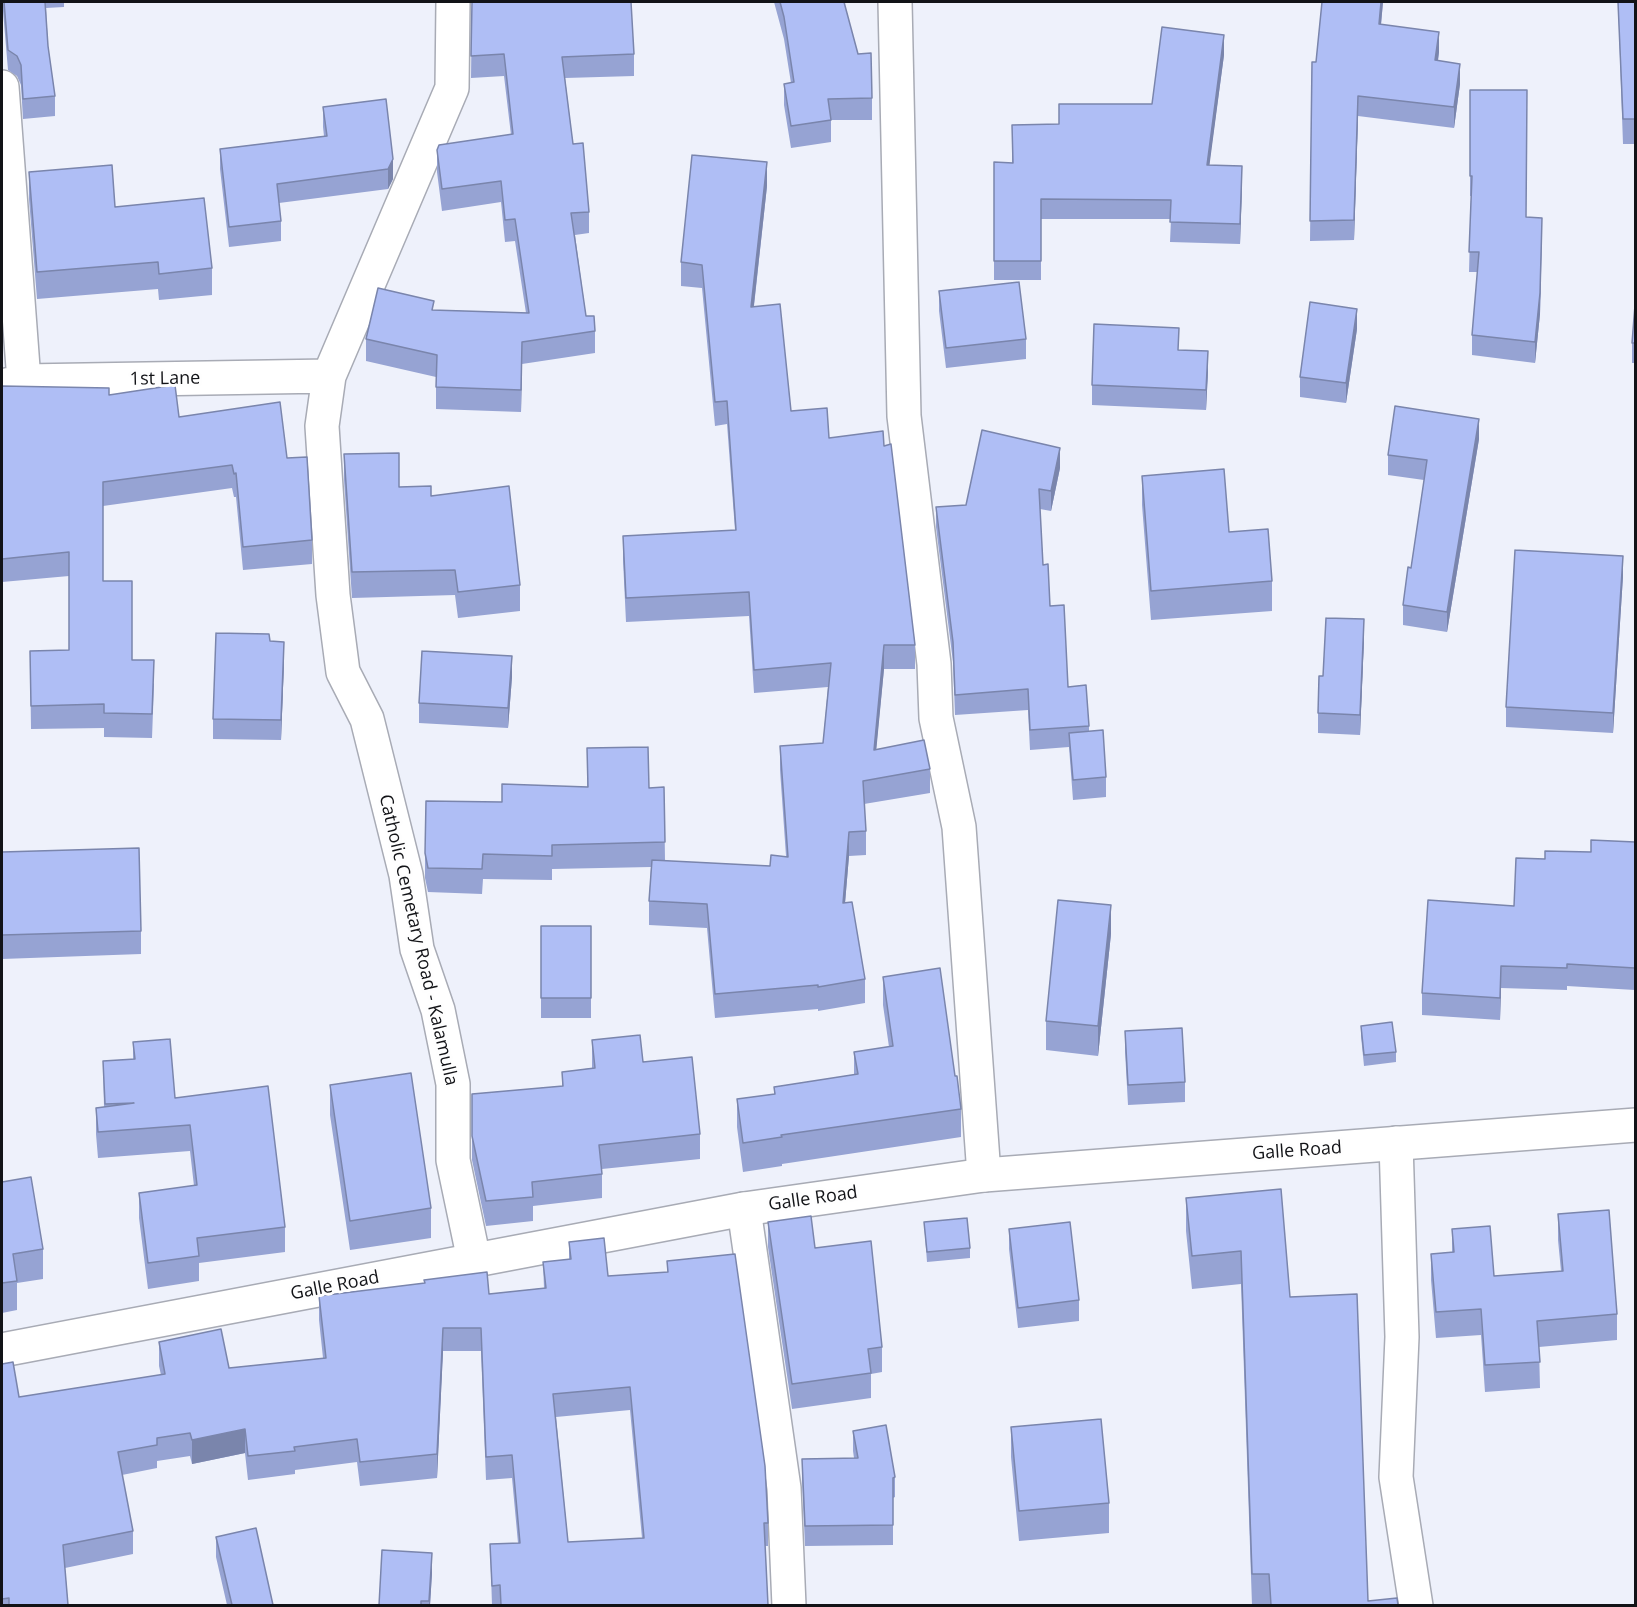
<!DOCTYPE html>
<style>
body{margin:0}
#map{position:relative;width:1637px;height:1607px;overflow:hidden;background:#eef1fb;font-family:"Open Sans",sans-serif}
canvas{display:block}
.frame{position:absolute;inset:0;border:3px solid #121317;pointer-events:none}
</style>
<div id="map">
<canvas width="1637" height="1607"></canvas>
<div class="frame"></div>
</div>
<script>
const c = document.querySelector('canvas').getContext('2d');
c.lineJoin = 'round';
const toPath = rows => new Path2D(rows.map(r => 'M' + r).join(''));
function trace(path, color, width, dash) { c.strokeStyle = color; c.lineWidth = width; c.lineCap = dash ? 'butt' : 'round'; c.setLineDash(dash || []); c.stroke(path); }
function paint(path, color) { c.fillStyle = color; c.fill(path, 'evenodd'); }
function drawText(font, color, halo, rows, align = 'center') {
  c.font = font + ' "Open Sans",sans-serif'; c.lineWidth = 6; c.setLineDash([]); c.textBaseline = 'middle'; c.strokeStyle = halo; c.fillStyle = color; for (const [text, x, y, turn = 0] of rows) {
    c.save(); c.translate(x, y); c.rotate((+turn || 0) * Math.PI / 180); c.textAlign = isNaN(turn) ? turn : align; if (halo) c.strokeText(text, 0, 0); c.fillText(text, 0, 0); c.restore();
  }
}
const minor = toPath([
 [453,2,452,88,329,376,322,426,333,595,343,672,367,719,406,875,417,949,438,1010,453,1084,453,1160,474,1260],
 [895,2,904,416,934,664,936,718,959,827,984,1175],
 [2,87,24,381],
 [2,386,24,381,329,376],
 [1396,1143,1402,1337,1396,1477,1416,1606],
 [744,1209,784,1488,789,1606]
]);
const highway = toPath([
 [2,1350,744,1209,984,1175,1636,1125]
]);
trace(minor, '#a8abb5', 36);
trace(highway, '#a8abb5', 36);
trace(minor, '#fff', 33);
trace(highway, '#fff', 33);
paint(toPath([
 [2,2,64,2,64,7,46,8,48,46,55,96,55,116,23,119,21,85,17,76,8,70,3,11,2,11],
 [472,2,634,54,634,76,565,78,573,144,589,212,589,233,575,235,586,316,595,331,595,353,522,364,521,412,436,409,436,377,366,361,366,339,434,310,526,313,515,241,505,242,501,202,442,211,437,172,437,150,511,135,504,76,471,78],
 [774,2,844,2,858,54,872,98,872,120,831,120,831,142,791,148,784,105,784,84,791,83,784,39],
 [1322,2,1383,2,1381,25,1439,52,1438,61,1460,84,1454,128,1358,116,1354,240,1310,241,1312,62,1316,62],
 [1618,2,1635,2,1635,144,1623,144],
 [1224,55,1209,165,1242,185,1240,244,1170,242,1171,219,1041,219,1041,280,994,280,994,162,1012,163,1012,125,1059,124,1152,104],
 [1470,90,1526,217,1542,238,1540,314,1535,363,1472,355,1472,335,1478,272,1469,272,1471,196,1470,196],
 [386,99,393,179,388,189,279,203,281,221,281,241,229,247,220,169,220,149,324,136,323,127,323,107],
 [29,172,115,207,212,268,212,295,159,300,158,289,37,299,29,199],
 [767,186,754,306,791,411,829,438,884,446,915,645,915,669,884,669,876,749,930,769,930,793,864,804,866,831,866,855,849,856,845,903,865,979,865,1003,818,1011,818,1009,715,1018,707,928,649,925,649,901,651,867,552,869,552,880,483,879,482,894,428,892,425,878,425,853,502,802,587,787,587,748,649,788,664,787,665,861,770,866,786,856,780,770,780,746,823,743,828,687,754,693,749,616,626,622,623,560,623,536,735,530,727,424,715,426,702,288,681,286,681,262],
 [939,291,1026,339,1026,359,946,368,939,311],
 [1635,305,1635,363,1632,363,1632,343],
 [1357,329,1346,403,1300,397,1300,377],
 [1179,350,1208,371,1206,410,1092,405,1092,385],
 [2,386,109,395,179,417,287,458,312,540,312,564,243,570,236,497,234,497,232,488,103,506,103,581,132,660,154,684,152,738,104,737,104,728,31,729,30,651,69,650,69,576,2,582],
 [1479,439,1447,632,1403,625,1403,605,1411,568,1424,480,1388,475,1388,455],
 [344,454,399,487,431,496,520,585,520,611,458,618,455,595,352,598,344,480],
 [1060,468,1051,511,1040,509,1043,565,1050,606,1068,687,1089,726,1089,731,1106,777,1106,797,1073,800,1069,747,1030,750,1028,710,955,715,953,662,936,527,936,507,966,505],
 [1142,476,1229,532,1272,581,1272,611,1151,620,1142,505],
 [1623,576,1613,733,1506,727,1506,707],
 [1364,639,1360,735,1318,733,1318,713,1323,676],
 [270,641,284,662,281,740,213,739,213,719],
 [512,677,508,728,419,723,419,703],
 [1635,842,1635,990,1567,986,1567,990,1501,988,1500,1020,1422,1015,1422,993,1514,906,1545,859,1591,852],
 [2,852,141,931,141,954,2,959],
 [541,926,591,926,591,1018,541,1018],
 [1111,934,1098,1056,1046,1050,1046,1021],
 [883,977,955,1076,961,1109,961,1137,782,1164,782,1166,743,1172,737,1127,737,1099,774,1094,774,1087,854,1075,854,1052,889,1047,883,1005],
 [1361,1026,1396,1052,1396,1062,1364,1066,1361,1036],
 [1125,1031,1185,1082,1185,1102,1128,1105,1125,1051],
 [592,1040,643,1062,700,1134,700,1159,602,1169,602,1198,533,1206,533,1221,486,1226,472,1160,472,1094,562,1086,562,1072,592,1068],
 [133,1042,175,1098,285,1227,285,1252,199,1263,199,1281,148,1289,139,1218,139,1193,194,1186,190,1151,98,1158,96,1134,96,1108,104,1107,103,1061,133,1059],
 [330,1085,431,1208,431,1238,350,1250,330,1115],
 [2,1182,43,1249,43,1279,17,1283,17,1310,2,1313],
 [1186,1198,1290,1297,1368,1601,1398,1605,1252,1605,1241,1284,1192,1289,1186,1231],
 [1558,1214,1617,1314,1617,1340,1539,1347,1540,1388,1485,1392,1481,1335,1436,1338,1431,1280,1431,1254,1452,1252,1452,1229,1494,1276,1561,1271,1558,1240],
 [768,1222,815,1248,882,1347,882,1372,871,1374,871,1398,792,1409,768,1247],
 [924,1222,970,1248,970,1258,927,1262],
 [1009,1229,1079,1300,1079,1321,1018,1328,1009,1249],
 [569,1242,608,1276,667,1272,667,1261,768,1523,768,1546,765,1546,768,1605,492,1605,490,1544,518,1543,512,1478,486,1480,481,1351,443,1351,437,1478,360,1486,357,1462,295,1470,295,1474,248,1480,245,1453,192,1464,190,1456,157,1461,157,1468,122,1475,133,1531,133,1554,65,1568,68,1605,2,1605,2,1364,19,1397,161,1375,159,1366,159,1342,229,1368,323,1358,319,1320,319,1296,489,1294,544,1288,543,1262,569,1260],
 [630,1410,642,1538,568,1542,556,1417],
 [1011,1427,1109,1503,1109,1533,1019,1541,1011,1457],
 [853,1431,895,1477,895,1497,893,1498,893,1545,805,1546,802,1479,802,1459,854,1458,853,1451],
 [216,1537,273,1605,227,1605,216,1557],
 [432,1573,430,1605,379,1605]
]), '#96a3d3');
paint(toPath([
 [1381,2,1383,2,1379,45,1379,24],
 [1439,32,1439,52,1435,80,1435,60],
 [1224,35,1224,55,1207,184,1207,165],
 [1460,64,1460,84,1454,128,1454,107],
 [1358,96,1358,116,1354,240,1354,220],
 [393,159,393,179,388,189,388,169],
 [767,162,767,186,751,331,751,307],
 [1242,166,1242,185,1240,244,1240,224],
 [1542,218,1540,314,1535,363,1535,342],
 [1357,309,1357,329,1346,403,1346,383],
 [522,342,522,364,521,412,521,390],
 [1208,351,1208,371,1206,410,1206,390],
 [1479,419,1479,439,1447,632,1447,612],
 [1060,448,1060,468,1051,511,1051,491],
 [1623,556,1623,576,1613,733,1613,713],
 [1364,619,1364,639,1360,735,1360,715],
 [284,642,284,662,281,740,281,720],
 [884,645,884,669,874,774,874,750],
 [512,656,512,677,508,728,508,708],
 [849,832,849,856,843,927,843,903],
 [1111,905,1111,934,1098,1056,1098,1026],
 [1501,966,1501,988,1500,1020,1500,998],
 [443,1328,443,1351,437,1478,437,1454],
 [245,1429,245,1453,192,1464,192,1440],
 [432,1553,432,1573,430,1605,429,1605]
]), '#7a85ac');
const building = toPath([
 [4,2,45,2,48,46,55,96,23,99,21,65,17,56,8,50,4,2],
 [472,2,631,2,634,54,562,57,573,144,583,143,589,212,571,213,586,316,594,316,595,331,522,342,521,390,436,387,437,355,366,339,378,288,434,301,432,310,529,313,515,219,505,220,501,181,442,189,437,150,439,145,513,134,504,54,471,56,472,2],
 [780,2,844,2,858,54,871,53,872,98,828,99,831,120,791,126,784,84,794,82,784,17,780,2],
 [1322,2,1381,2,1379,24,1439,32,1435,60,1460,64,1454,107,1358,96,1354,220,1310,221,1312,62,1316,62,1322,2],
 [1618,2,1635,2,1635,119,1623,119,1618,2],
 [1162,27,1224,35,1207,165,1242,166,1240,224,1170,222,1171,200,1041,199,1041,261,994,261,994,162,1013,163,1012,125,1059,124,1059,104,1152,104,1162,27],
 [1470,90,1527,90,1526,217,1542,218,1540,293,1535,342,1472,335,1479,252,1469,252,1472,176,1470,176,1470,90],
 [386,99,393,159,388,169,277,184,281,221,229,227,220,149,327,136,323,107,386,99],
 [692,155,767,162,751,307,780,304,791,411,827,408,829,438,883,431,884,446,891,444,915,645,884,645,874,750,924,740,930,769,863,781,866,831,849,832,843,903,852,902,865,979,818,987,818,985,715,994,707,904,649,901,652,860,770,866,771,855,788,857,780,746,823,743,831,663,754,670,749,592,626,598,623,536,736,530,727,401,715,402,702,265,681,262,692,155],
 [112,165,115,207,204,198,212,268,159,274,158,262,37,272,29,172,112,165],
 [1019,282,1026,339,946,348,939,291,1019,282],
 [1310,302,1357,309,1346,383,1300,377,1310,302],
 [1635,305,1635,343,1632,343,1635,305],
 [1094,324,1179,328,1178,350,1208,351,1206,390,1092,385,1094,324],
 [175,385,179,417,280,402,287,458,307,457,312,540,243,547,236,473,234,474,232,465,103,482,103,581,132,581,132,660,154,660,152,714,104,713,104,704,31,706,30,651,69,650,69,552,2,559,2,386,109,388,109,395,175,385],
 [1395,406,1479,419,1447,612,1403,605,1408,567,1411,568,1427,460,1388,455,1395,406],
 [982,430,1060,448,1051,491,1039,489,1043,565,1048,564,1050,606,1064,605,1068,687,1086,685,1089,726,1030,730,1028,689,955,695,953,642,936,507,966,505,982,430],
 [399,453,399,487,431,486,431,496,509,486,520,585,458,592,455,570,352,572,344,454,399,453],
 [1224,469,1229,532,1268,529,1272,581,1151,591,1142,476,1224,469],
 [1515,550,1623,556,1613,713,1506,707,1515,550],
 [1326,618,1364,619,1360,715,1318,713,1319,676,1323,676,1326,618],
 [216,633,269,634,270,641,284,642,281,720,213,719,216,633],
 [422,651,512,656,508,708,419,703,422,651],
 [1103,730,1106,777,1073,780,1069,733,1103,730],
 [648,747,649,788,664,787,665,842,552,845,552,856,483,854,482,869,428,868,425,853,426,801,502,802,502,784,588,787,587,748,648,747],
 [1591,840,1635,842,1635,968,1567,964,1567,968,1501,966,1500,998,1422,993,1428,900,1514,906,1516,858,1545,859,1545,851,1591,852,1591,840],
 [139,848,141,931,2,935,2,852,139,848],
 [1058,900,1111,905,1098,1026,1046,1021,1058,900],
 [541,926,591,926,591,998,541,998,541,926],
 [940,968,955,1076,957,1076,961,1109,781,1135,782,1137,743,1143,737,1099,775,1094,774,1087,858,1074,854,1052,893,1046,883,977,940,968],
 [1392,1022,1396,1052,1364,1055,1361,1026,1392,1022],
 [1182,1028,1185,1082,1128,1085,1125,1031,1182,1028],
 [640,1035,643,1062,692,1057,700,1134,599,1145,602,1174,532,1182,533,1197,486,1201,472,1136,472,1094,563,1086,562,1072,595,1068,592,1040,640,1035],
 [170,1039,175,1098,268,1086,285,1227,197,1238,199,1256,148,1263,139,1193,197,1185,190,1125,98,1132,96,1108,134,1103,105,1104,103,1061,135,1059,133,1042,170,1039],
 [411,1073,431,1208,350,1221,330,1085,411,1073],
 [31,1177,43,1249,13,1254,17,1281,2,1283,2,1182,31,1177],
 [1281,1189,1290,1297,1357,1294,1368,1601,1397,1598,1398,1605,1271,1605,1269,1574,1252,1574,1241,1251,1192,1256,1186,1198,1281,1189],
 [1609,1210,1617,1314,1537,1321,1540,1362,1485,1365,1481,1309,1436,1312,1431,1254,1454,1252,1452,1229,1490,1226,1494,1276,1563,1271,1558,1214,1609,1210],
 [811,1216,815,1248,871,1241,882,1347,868,1349,871,1373,792,1384,768,1222,811,1216],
 [967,1218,970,1248,927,1252,924,1222,967,1218],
 [1070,1222,1079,1300,1018,1308,1009,1229,1070,1222],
 [604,1238,608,1276,668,1272,667,1261,735,1254,765,1466,768,1523,764,1523,768,1605,501,1605,500,1585,492,1586,490,1544,520,1543,512,1455,486,1457,481,1328,443,1328,437,1454,360,1462,357,1439,294,1447,295,1451,248,1456,245,1429,192,1440,190,1433,157,1438,157,1445,118,1452,133,1531,63,1545,68,1605,9,1605,9,1598,2,1599,2,1364,13,1362,19,1397,165,1374,159,1342,221,1329,229,1368,326,1358,319,1296,425,1283,424,1280,487,1272,489,1294,546,1288,543,1262,571,1259,569,1242,604,1238],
 [630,1387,644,1538,568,1542,553,1394,630,1387],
 [1101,1419,1109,1503,1019,1511,1011,1427,1101,1419],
 [886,1425,895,1477,893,1478,893,1525,805,1526,802,1459,858,1458,853,1431,886,1425],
 [256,1528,273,1605,232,1605,216,1537,256,1528],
 [382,1550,432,1553,429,1601,421,1601,421,1605,379,1605,382,1550]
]);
paint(building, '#afbef5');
trace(building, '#7a85ac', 1.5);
drawText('18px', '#121317', '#fefefe', [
 ["1st Lane",165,379,-1],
 ["Catholic Cemetary Road - Kalamulla",418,940,77],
 ["Galle Road",1297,1151,-4],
 ["Galle Road",813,1199,-8],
 ["Galle Road",335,1286,-11]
]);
</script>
